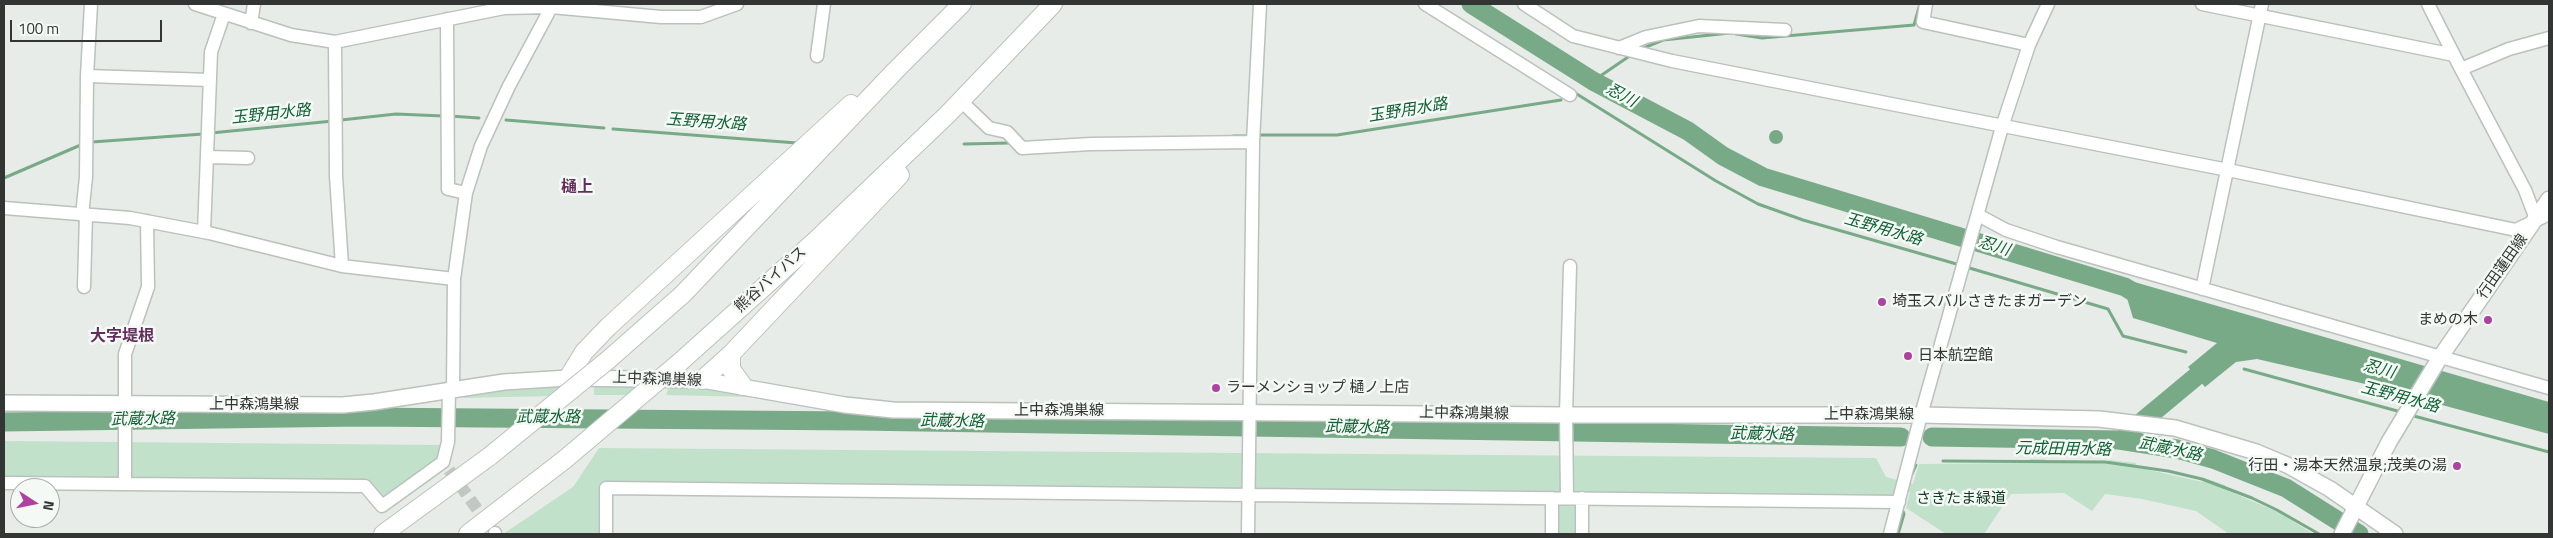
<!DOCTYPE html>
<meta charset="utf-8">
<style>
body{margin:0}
#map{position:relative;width:2553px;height:538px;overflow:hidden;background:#e7ece8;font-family:"Titillium Web",sans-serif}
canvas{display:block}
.frame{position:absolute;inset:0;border:5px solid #323533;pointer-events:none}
.north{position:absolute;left:10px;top:478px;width:50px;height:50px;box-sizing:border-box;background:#f4f9f5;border:1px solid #a6aba7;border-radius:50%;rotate:101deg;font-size:14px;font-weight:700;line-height:20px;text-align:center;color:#323533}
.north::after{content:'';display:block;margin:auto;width:18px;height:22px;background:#af42a1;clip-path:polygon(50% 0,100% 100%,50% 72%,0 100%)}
.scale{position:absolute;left:10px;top:20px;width:152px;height:22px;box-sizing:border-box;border:2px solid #323533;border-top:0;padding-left:6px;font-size:15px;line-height:18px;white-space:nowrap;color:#323533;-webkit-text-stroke:4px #f4f9f5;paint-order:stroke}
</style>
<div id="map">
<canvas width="2553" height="538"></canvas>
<div class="frame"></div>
<div class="north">N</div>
<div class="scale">100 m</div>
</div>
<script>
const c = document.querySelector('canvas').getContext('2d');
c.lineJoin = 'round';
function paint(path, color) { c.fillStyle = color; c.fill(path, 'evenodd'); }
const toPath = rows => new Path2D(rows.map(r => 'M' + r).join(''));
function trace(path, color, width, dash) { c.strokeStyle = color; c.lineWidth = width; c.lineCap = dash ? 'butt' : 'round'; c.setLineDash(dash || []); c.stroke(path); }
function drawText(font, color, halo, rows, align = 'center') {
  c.font = font + ' "Titillium Web","Noto Sans JP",sans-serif'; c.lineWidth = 5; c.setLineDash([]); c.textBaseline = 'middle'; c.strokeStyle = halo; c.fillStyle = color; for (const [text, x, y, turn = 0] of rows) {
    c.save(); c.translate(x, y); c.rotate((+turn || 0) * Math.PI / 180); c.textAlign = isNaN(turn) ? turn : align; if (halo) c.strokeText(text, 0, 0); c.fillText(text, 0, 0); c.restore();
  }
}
paint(toPath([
 [558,386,558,391,553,396,464,398,464,394,510,387],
 [594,386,633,386,632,395,594,395],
 [669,387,716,389,786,400,786,403,750,397,666,395],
 [4,441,441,445,436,460,388,498,379,497,367,482,4,479],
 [599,448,1876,458,1886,477,1913,484,1919,464,2029,463,2030,459,2045,459,2046,463,2108,463,2109,460,2136,463,2136,467,2203,482,2204,478,2225,485,2224,489,2280,513,2313,534,2229,534,2196,511,2142,499,2105,494,2092,511,2064,493,2011,494,1984,534,1946,534,1906,508,1910,492,1896,489,1894,498,1587,494,1585,534,1548,534,1548,496,605,485,602,534,503,534,573,487]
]), '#c2e1ca');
paint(toPath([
 '1769 137a7 7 0 1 1 14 0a7 7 0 1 1-14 0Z',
 [2131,281,2549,402,2549,434,2361,383,2257,359,2236,362,2205,387,2188,367,2217,343,2133,318,2127,298]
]), '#79aa87');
trace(toPath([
 [1736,34,1762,38,1914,25,1920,4],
 [1641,49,1663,40,1730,33],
 [1593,81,1631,55],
 [1572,91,1716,181,1758,204,1803,220,1960,265],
 [450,116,479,118],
 [341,120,396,114,443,116],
 [506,120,604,128],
 [613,129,797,143],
 [211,133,333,121],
 [1258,135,1337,135,1561,100],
 [1233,136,1247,136],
 [92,142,203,134],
 [964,144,1010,143],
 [4,178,83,144],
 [1966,267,2108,309,2123,336,2186,352],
 [2244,369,2401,412],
 [2410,415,2549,452],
 [1943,461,2105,462,2168,471,2202,479,2252,498,2277,510,2319,534],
 [1912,474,1916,465],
 [1898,534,1904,514,1902,509]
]), '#79aa87', 3);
trace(toPath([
 [1471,4,1593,81,1688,131,1723,156,1763,177,2125,287,2149,302],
 [4,422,359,417,857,421,1901,437],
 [2127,434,2216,360],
 [1932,437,2119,440,2177,449,2213,459,2286,488,2359,534]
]), '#79aa87', 19);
trace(toPath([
 [449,470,490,527]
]), '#c3c7c4', 12, [12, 6]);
const minor = toPath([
 [195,4,291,35,335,42,504,8,551,7,661,17,701,17,737,4],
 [1425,4,1570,95],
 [1524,4,1573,36,1672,61,2228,170,2516,230,2549,214],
 [1926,4,1923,22,2029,45],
 [2202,4,2454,55],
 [2428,4,2461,69,2509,49,2549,38],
 [447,19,448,189,466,193],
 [251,23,254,4],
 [335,42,336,176,342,266],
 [1619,48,1646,37,1699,26,1785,30],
 [817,56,824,4],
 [2461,69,2525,190,2536,219],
 [87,76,210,80],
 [961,101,989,128,1007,132,1022,148,1091,144,1253,142],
 [207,157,248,158],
 [4,208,130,218,209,233,342,266,454,279],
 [82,215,86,177,87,76,91,4],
 [1978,215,2006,230,2057,247,2549,388],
 [204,232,211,52,224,14],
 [84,287,86,214],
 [2202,289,2262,4],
 [453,389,454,279,466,193,481,146,509,86,553,4],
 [4,483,365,486,382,506,443,462,448,442,449,389],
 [125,483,125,354,148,287,147,221],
 [1567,498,1566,415,1570,266],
 [1582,498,1582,534],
 [495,533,495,534],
 [606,534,606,488,1899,502],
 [1248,534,1253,142,1260,4],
 [1552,534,1552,498],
 [1890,534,1921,415,2002,127,2029,45,2048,4]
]);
const major = toPath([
 [4,403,343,405,374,402,504,382,568,378,702,380,845,405,893,410,1566,415,1921,415,2099,419,2175,428,2256,452,2287,465,2330,489,2395,534],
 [2342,534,2389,442,2439,359,2549,199]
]);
const highway = toPath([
 [731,354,731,369,743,386],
 [608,360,683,294,895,71,962,4],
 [679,363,814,242,948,114,1053,4],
 [568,378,584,352,608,327,851,104],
 [702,380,731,354,900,175],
 [383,534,490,456],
 [468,534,564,460]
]);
trace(minor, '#bbc1bd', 15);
trace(major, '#bbc1bd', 18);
trace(highway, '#bbc1bd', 20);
trace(minor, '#fff', 12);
trace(major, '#fff', 15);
trace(highway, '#fff', 18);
const highwayBridge = toPath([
 [490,456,608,360],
 [564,460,679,363]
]);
trace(highwayBridge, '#bbc1bd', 20, []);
trace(highwayBridge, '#fff', 18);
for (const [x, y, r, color] of [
 [1882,302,5,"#af42a1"],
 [2488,320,5,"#af42a1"],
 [1908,356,5,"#af42a1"],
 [1216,388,5,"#af42a1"],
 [2457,466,5,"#af42a1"]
]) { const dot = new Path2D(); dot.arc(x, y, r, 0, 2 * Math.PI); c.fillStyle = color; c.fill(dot); trace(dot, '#f4f9f5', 2); }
drawText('15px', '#323533', '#f4f9f5', [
 ["行田蓮田線",2503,267,-55],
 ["熊谷バイパス",771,280,-42],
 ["上中森鴻巣線",657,380,2],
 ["上中森鴻巣線",254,405],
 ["上中森鴻巣線",1059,411],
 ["上中森鴻巣線",1464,414,1],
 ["上中森鴻巣線",1869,415]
]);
drawText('15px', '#323533', '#f4f9f5', [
 ["埼玉スバルさきたまガーデン",1892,302],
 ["まめの木",2478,320,"right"],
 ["日本航空館",1918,356],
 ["ラーメンショップ 樋ノ上店",1226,388],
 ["行田・湯本天然温泉;茂美の湯",2447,466,"right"]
], 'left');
drawText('15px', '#0f361e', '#f4f9f5', [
 ["さきたま緑道",1961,499]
]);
drawText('italic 16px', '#116135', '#f4f9f5', [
 ["忍川",1621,96,28],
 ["玉野用水路",1408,111,-9],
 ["玉野用水路",271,115,-6],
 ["玉野用水路",706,123,4],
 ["玉野用水路",1883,230,16],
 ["忍川",1994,247,17],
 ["忍川",2379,370,15],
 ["玉野用水路",2400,398,15],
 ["武蔵水路",548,418],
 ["武蔵水路",143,420,-1],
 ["武蔵水路",952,422,1],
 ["武蔵水路",1357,428,1],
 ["武蔵水路",1762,435,1],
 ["元成田用水路",2063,450,1],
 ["武蔵水路",2170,450,12]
]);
drawText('bold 16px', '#642e5c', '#f4f9f5', [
 ["樋上",577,188],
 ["大字堤根",122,337]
]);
</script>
